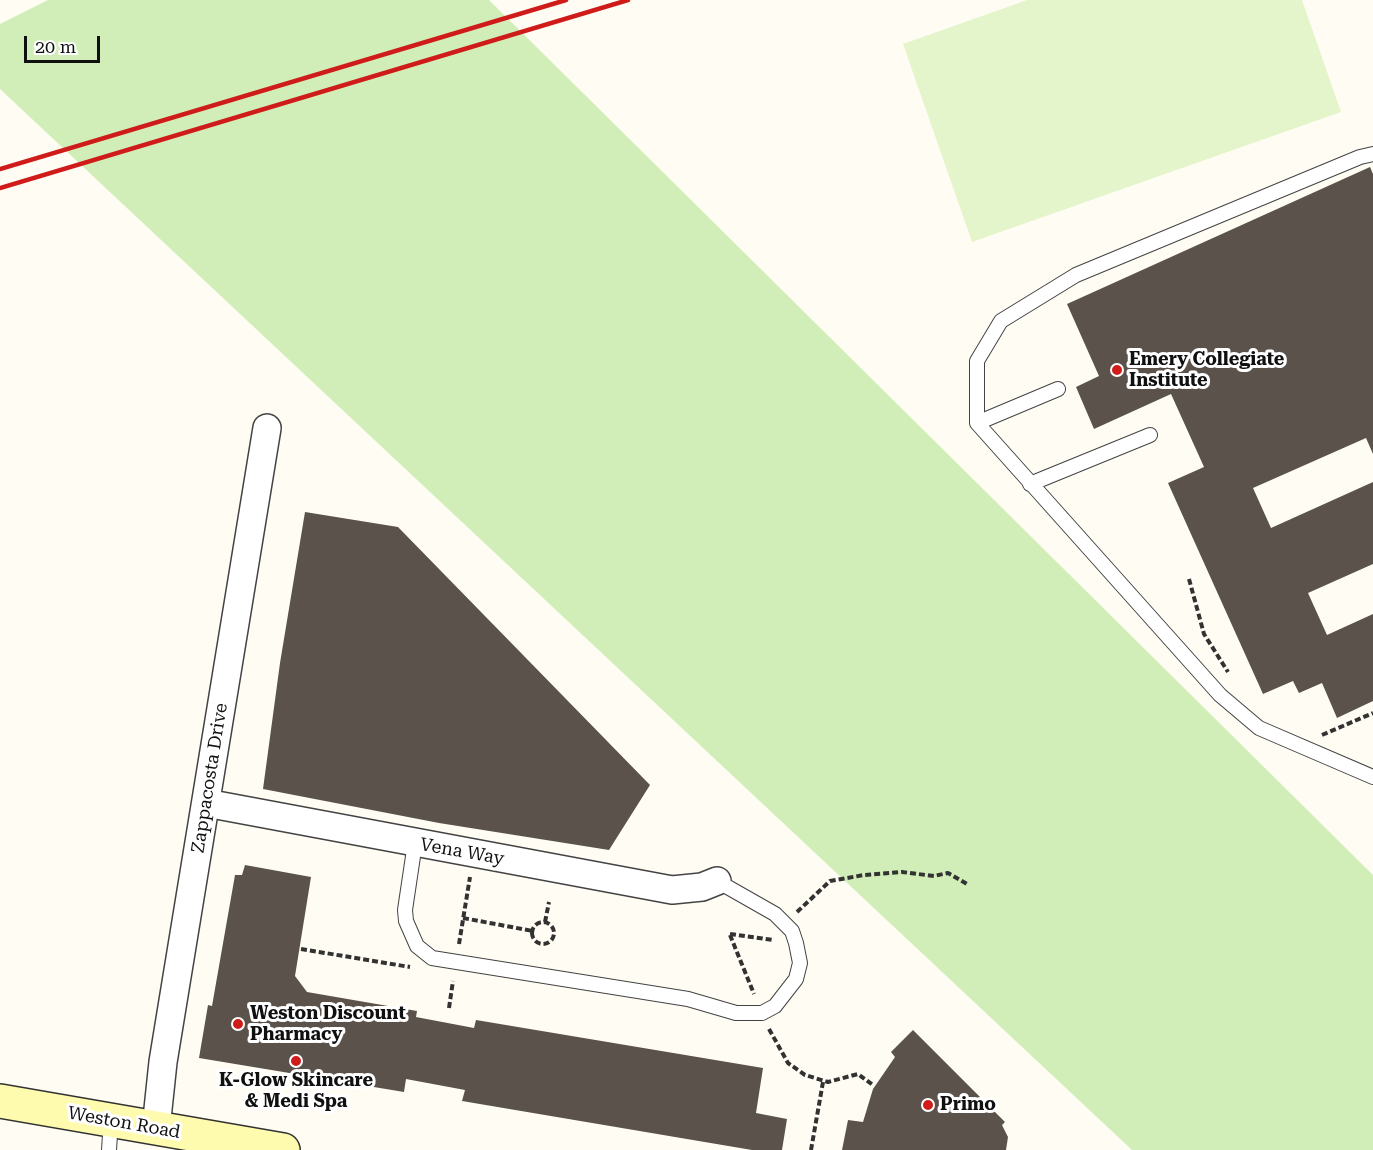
<!DOCTYPE html>
<style>
body{margin:0}
#map{position:relative;width:1373px;height:1150px;overflow:hidden;background:#fffdf3;font-family:"Roboto Serif",serif}
canvas{display:block}
.scale{position:absolute;left:24px;top:36px;width:76px;height:27px;box-sizing:border-box;border:3px solid #101010;border-top:0;padding-left:8px;font-size:18px;line-height:21px;white-space:nowrap;color:#101010;-webkit-text-stroke:4px #fff;paint-order:stroke}
</style>
<div id="map">
<canvas width="1373" height="1150"></canvas>
<div class="scale">20 m</div>
</div>
<script>
const c = document.querySelector('canvas').getContext('2d');
c.lineJoin = 'round';
function paint(path, color) { c.fillStyle = color; c.fill(path, 'evenodd'); }
const toPath = rows => new Path2D(rows.map(r => 'M' + r).join(''));
function trace(path, color, width, dash) { c.strokeStyle = color; c.lineWidth = width; c.lineCap = dash ? 'butt' : 'round'; c.setLineDash(dash || []); c.stroke(path); }
function drawText(font, color, halo, rows, align = 'center') {
  c.font = font + ' "Roboto Serif",serif'; c.lineWidth = 6; c.setLineDash([]); c.textBaseline = 'middle'; c.strokeStyle = halo; c.fillStyle = color; for (const [text, x, y, turn = 0] of rows) {
    c.save(); c.translate(x, y); c.rotate((+turn || 0) * Math.PI / 180); c.textAlign = isNaN(turn) ? turn : align; if (halo) c.strokeText(text, 0, 0); c.fillText(text, 0, 0); c.restore();
  }
}
paint(toPath([
 [48,0,489,0,1373,875,1373,1150,1132,1150,0,89,0,24]
]), '#d1eeb8');
paint(toPath([
 [1027,0,1302,0,1341,112,972,242,903,44]
]), '#e4f4cb');
paint(toPath([
 [1370,167,1373,174,1373,454,1366,438,1253,488,1271,528,1373,482,1373,564,1308,593,1327,635,1373,614,1373,701,1337,718,1322,683,1299,693,1293,681,1263,694,1168,483,1204,467,1171,394,1094,429,1076,387,1099,376,1067,304],
 [305,512,398,527,650,785,609,850,439,823,263,789,280,663],
 [245,865,311,877,295,976,307,992,417,1011,416,1017,474,1028,476,1020,763,1068,756,1113,787,1119,782,1150,752,1150,462,1101,465,1090,406,1079,404,1092,199,1058,208,1005,212,1006,235,875,242,875],
 [913,1030,1005,1122,1002,1125,1008,1137,1006,1150,842,1150,848,1120,863,1122,873,1089,895,1057,891,1052]
]), '#5a524b');
const service = toPath([
 [1373,154,1360,157,1076,275,1001,321,977,361,977,423,1220,695,1259,728,1373,777],
 [977,423,1058,389],
 [1030,484,1150,435],
 [415,843,405,910,406,921,417,946,432,958,688,999,736,1013,762,1013,775,1006,796,979,800,963,796,943,792,931,775,914,717,881],
 [109,1150,111,1120]
]);
const minor = toPath([
 [206,803,672,890,702,887,717,881],
 [156,1128,163,1062,267,428]
]);
const secondary = toPath([
 [0,1101,283,1150]
]);
trace(service, '#434343', 16);
trace(minor, '#434343', 30);
trace(secondary, '#323232', 36);
trace(toPath([
 [1189,579,1204,634,1228,672],
 [1322,735,1373,713],
 [797,912,830,881,864,875,902,872,934,876,948,873,967,884],
 [463,918,533,931],
 [545,922,549,902],
 '532 933a11 11 0 1 1 22 0a11 11 0 1 1-22 0Z',
 [730,934,773,940],
 [730,935,754,994],
 [459,944,470,877],
 [301,949,410,967],
 [449,1008,453,981],
 [769,1029,788,1063,805,1075,828,1082,858,1074,873,1085],
 [811,1150,823,1082]
]), '#323232', 4, [6, 3]);
trace(service, '#fff', 14);
trace(minor, '#fff', 27);
trace(secondary, '#fffbae', 33);
trace(toPath([
 [0,169,566,0],
 [0,188,628,0]
]), '#cf1c1a', 4.5);
for (const [x, y, r, color] of [
 [1117,370,6,"#cf1c1a"],
 [238,1024,6,"#cf1c1a"],
 [296,1061,6,"#cf1c1a"],
 [928,1105,6,"#cf1c1a"]
]) { const dot = new Path2D(); dot.arc(x, y, r, 0, 2 * Math.PI); c.fillStyle = color; c.fill(dot); trace(dot, '#fff', 2); }
drawText('bold 18px', '#101010', '#fff', [
 ["Emery Collegiate",1129,360],
 ["Institute",1129,381],
 ["Weston Discount",250,1014],
 ["Pharmacy",250,1035],
 ["K-Glow Skincare",296,1081,"center"],
 ["& Medi Spa",296,1102,"center"],
 ["Primo",940,1105]
], 'left');
drawText('18px', '#101010', '#fff', [
 ["Zappacosta Drive",210,778,-81],
 ["Vena Way",462,852,10],
 ["Weston Road",124,1123,10]
]);
</script>
